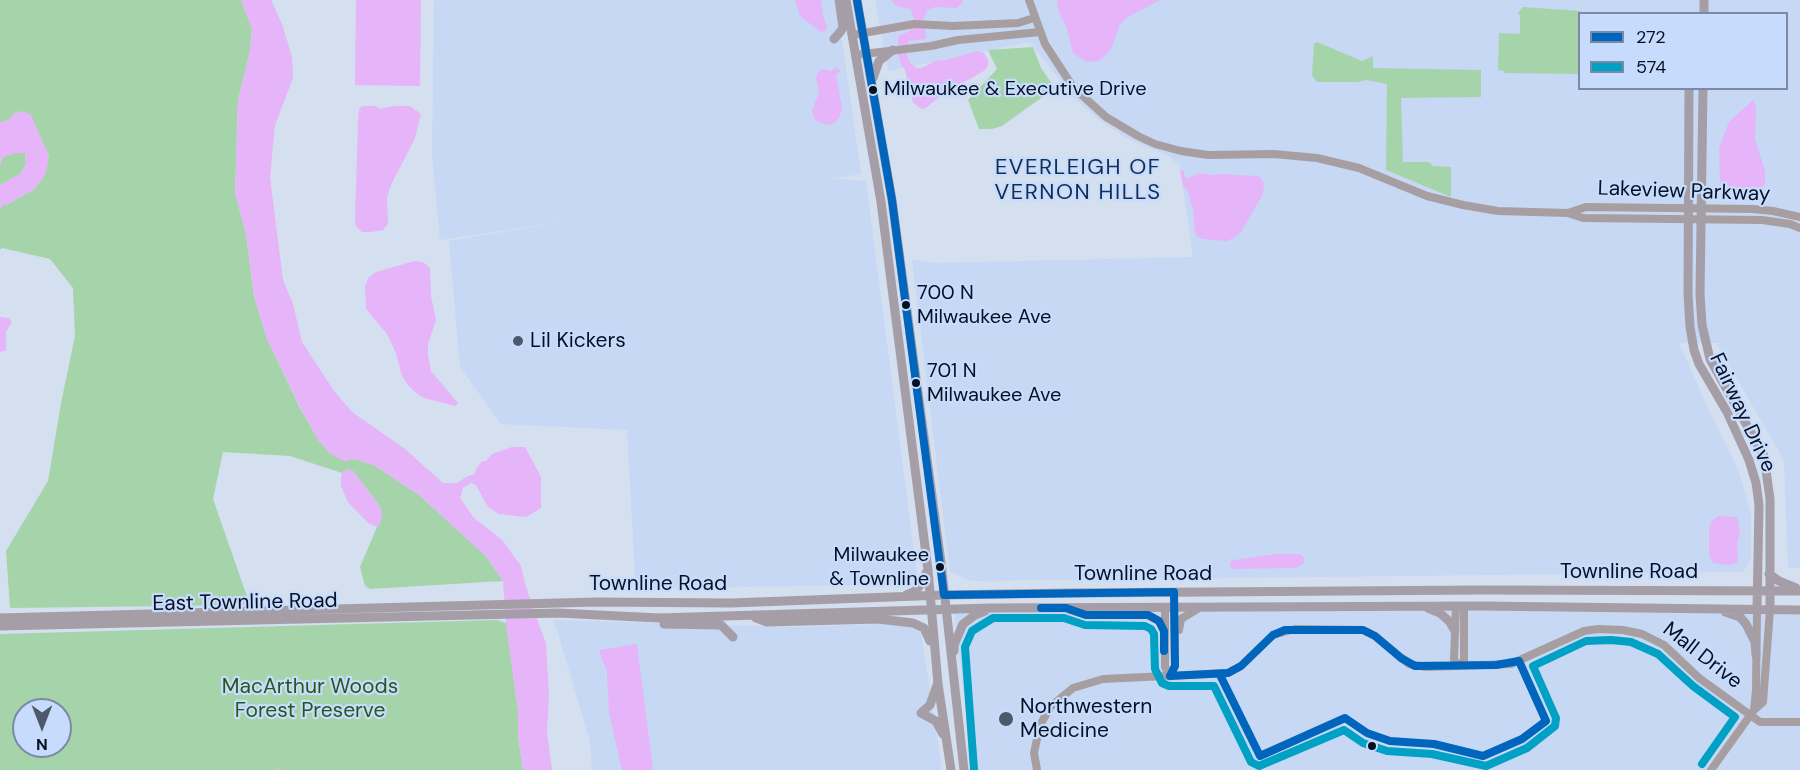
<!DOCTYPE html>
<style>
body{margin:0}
#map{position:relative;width:1800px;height:770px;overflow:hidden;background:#d4dff0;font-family:"DM Sans",sans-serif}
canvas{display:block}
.legend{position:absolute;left:1578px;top:12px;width:210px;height:78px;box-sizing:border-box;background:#c7dcfd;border:2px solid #7a8aa6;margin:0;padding:8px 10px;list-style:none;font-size:18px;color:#061023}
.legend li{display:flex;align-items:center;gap:12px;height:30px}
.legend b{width:30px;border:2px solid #7a8aa6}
.north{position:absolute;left:12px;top:698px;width:60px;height:60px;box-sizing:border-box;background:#c7dcfd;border:2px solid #7a8aa6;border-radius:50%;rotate:180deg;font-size:16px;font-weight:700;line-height:24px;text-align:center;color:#061023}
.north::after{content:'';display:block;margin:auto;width:21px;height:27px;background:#4e586b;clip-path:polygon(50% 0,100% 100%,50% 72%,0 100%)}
</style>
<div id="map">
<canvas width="1800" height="770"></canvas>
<ul class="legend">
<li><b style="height:8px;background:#0065bd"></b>272</li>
<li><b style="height:8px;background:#00a1c5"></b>574</li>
</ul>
<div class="north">N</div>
</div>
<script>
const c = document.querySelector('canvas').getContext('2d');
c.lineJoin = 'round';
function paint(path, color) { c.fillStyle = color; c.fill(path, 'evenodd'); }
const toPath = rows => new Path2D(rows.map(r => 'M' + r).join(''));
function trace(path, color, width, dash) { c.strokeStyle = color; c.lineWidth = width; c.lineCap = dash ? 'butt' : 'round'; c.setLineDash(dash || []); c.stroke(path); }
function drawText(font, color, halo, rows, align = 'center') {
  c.font = font + ' "DM Sans",sans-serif'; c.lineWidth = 4.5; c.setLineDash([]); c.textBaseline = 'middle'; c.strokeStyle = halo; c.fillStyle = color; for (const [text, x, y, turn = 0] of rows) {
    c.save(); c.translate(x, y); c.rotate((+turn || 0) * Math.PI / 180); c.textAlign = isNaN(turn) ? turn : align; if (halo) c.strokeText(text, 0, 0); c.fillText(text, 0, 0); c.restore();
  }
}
paint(toPath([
 [434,0,834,0,843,47,861,174,831,179,866,181,917,575,911,584,636,589,627,430,501,424,460,367,449,241,580,219,440,240,432,156],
 [875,0,1800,0,1800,568,1788,568,1784,460,1717,344,1725,343,1679,343,1707,406,1739,472,1751,515,1751,560,1743,572,972,581,950,572,912,260,936,263,1193,257,1180,166,1169,156,1128,139,1099,120,1072,96,1030,42,888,71],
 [1580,14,1786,14,1786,88,1580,88],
 [1463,609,1800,615,1800,770,973,770,954,613],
 [554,620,797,627,911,623,921,632,942,770,592,770,590,741]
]), '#c6d8f3');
paint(toPath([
 [0,0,241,0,252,29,250,51,238,101,235,193,246,234,254,296,267,339,300,408,319,441,344,461,355,459,374,465,419,495,486,556,503,581,370,589,365,586,360,567,377,527,380,524,381,508,353,471,347,469,342,473,290,456,223,452,213,499,250,605,10,608,6,551,48,481,61,403,75,336,73,288,50,259,2,248,0,250,0,209,3,205,8,204,36,188,49,156,39,136,15,113,9,120,0,122],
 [1523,7,1581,11,1580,14,1579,74,1504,73,1504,71,1498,70,1499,33,1520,34,1520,16,1518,13],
 [1317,42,1362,61,1373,56,1373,68,1481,70,1481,97,1401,98,1403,162,1429,162,1433,166,1451,167,1451,197,1386,170,1387,84,1366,80,1358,82,1317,82,1312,75,1314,44],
 [1033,47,1041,68,1055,88,1002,126,992,129,979,129,968,100,997,69,988,50],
 [11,153,25,153,26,164,20,174,0,185,0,165,3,157],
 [497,620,506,623,518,710,518,736,523,770,0,770,0,634],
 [24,710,60,710,60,746,24,746]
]), '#a6d4aa');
paint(toPath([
 [241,0,271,0,282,24,292,57,293,78,275,125,270,177,283,280,293,304,302,342,334,391,352,412,405,449,443,483,457,483,468,476,475,474,476,469,482,461,486,461,492,454,512,447,525,447,541,477,541,508,526,517,499,514,488,507,476,485,471,483,463,488,460,498,474,518,502,540,521,566,526,587,546,644,549,695,547,732,552,770,523,770,518,736,518,710,506,623,503,581,486,556,419,495,374,465,355,459,344,461,329,453,319,441,300,407,267,339,254,296,246,234,235,193,238,101,250,51,252,29],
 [356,0,421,0,420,86,355,85],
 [795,0,821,0,823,16,827,26,825,31,821,32,800,16],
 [891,0,963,0,962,3,957,8,935,7,927,10,924,18,926,39,908,41,907,56,911,64,917,68,922,68,935,61,945,60,978,51,984,53,988,60,988,65,985,70,972,78,949,89,927,107,922,109,913,103,905,70,902,66,898,55,898,36,910,31,914,18,910,9,896,6],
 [1057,0,1160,0,1126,18,1119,26,1112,47,1106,55,1098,61,1086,62,1073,53,1067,28,1059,13],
 [837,67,840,71,836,75,842,108,840,116,836,122,829,125,824,124,815,120,812,111,819,92,816,78,818,73,823,69,831,71],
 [1753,100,1756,106,1755,139,1765,171,1765,184,1757,191,1723,187,1720,182,1719,148,1729,122],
 [362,106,376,106,380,109,394,106,410,106,421,114,415,138,390,187,387,199,388,224,383,230,371,232,362,232,356,226,355,220,358,121,359,109],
 [23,111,31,115,49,156,46,173,36,188,8,204,3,205,0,209,0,185,20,174,26,164,25,153,17,153,3,157,0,165,0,122,9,120,15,113],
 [1180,170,1184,172,1185,178,1188,178,1199,173,1211,175,1219,174,1258,176,1261,178,1264,185,1263,194,1241,232,1234,238,1226,241,1203,239,1197,237,1195,232,1193,210,1187,189,1183,187],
 [415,261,423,262,430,268,431,296,436,320,428,344,428,356,431,371,458,403,455,406,424,398,416,393,408,385,402,376,396,353,387,334,366,309,365,286,369,277,376,272],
 [0,317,9,318,12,322,6,332,6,350,0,352],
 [347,469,353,471,381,508,382,516,380,524,377,527,368,523,348,502,341,486,341,479,342,473],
 [1718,516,1736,517,1738,520,1740,532,1737,544,1738,558,1737,563,1729,565,1713,563,1709,555,1709,528,1711,522],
 [1276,554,1300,554,1304,558,1304,563,1296,568,1233,569,1230,567,1230,562,1234,560],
 [637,644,653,770,622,770,609,713,607,672,599,650]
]), '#e5b4f9');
trace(toPath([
 [277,768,278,770]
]), '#e5b4f9', 2);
trace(toPath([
 [1029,0,1045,44,1073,87,1106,117,1138,136,1155,144,1181,151,1208,155,1274,154,1317,158,1359,168,1427,196,1463,205,1498,211,1568,213],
 [858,34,914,24,953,26,1018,23,1034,18],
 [855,55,931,46,958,40,1040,32],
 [1800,217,1773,211,1753,209,1586,207,1568,213,1583,218,1762,220,1790,224,1800,228],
 [1456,606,1454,659,1457,666,1464,661,1464,606],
 [1165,609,1165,667,1170,676],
 [1070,610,1086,615,1148,615,1159,621,1164,631],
 [1179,630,1181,619,1199,608],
 [1170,676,1175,666,1174,609],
 [1754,710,1756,690,1757,610],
 [1037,770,1034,753,1040,725,1051,706,1073,688,1103,679,1228,673,1241,666,1273,635,1295,629,1363,630,1375,636,1409,664,1426,667,1511,664,1584,631,1598,629,1623,630,1642,634,1664,645,1699,678,1760,722,1800,722],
 [1711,770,1754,710,1763,702,1770,610]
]), '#a79ea1', 8);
trace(toPath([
 [846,0,881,202,928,570,938,684,951,770],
 [857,0,892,200,941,562,964,770],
 [1704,14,1704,0],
 [834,39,841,31,843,27,839,0],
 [873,78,879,61,893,50],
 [1689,88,1688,294,1690,327,1694,350,1699,364,1727,412,1749,460,1756,483,1759,505,1757,610],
 [1703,88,1700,294,1702,325,1710,359,1764,456,1770,499,1770,610],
 [1769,574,1779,581,1796,588],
 [906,595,915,591,923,582,926,573],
 [1428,608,1440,613,1450,622,1455,631],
 [1725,612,1740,617,1746,624,1755,642,1756,655],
 [0,618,596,602,731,603,944,595,1068,593,1482,590,1800,591],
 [756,618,767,622,878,619,913,623,924,628,930,641],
 [664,624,721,625,733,637],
 [0,626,558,613,659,618,991,608,1482,606,1800,610],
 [954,651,954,645,963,624,975,615,985,611],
 [937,685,930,705,921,713,936,721,943,734]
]), '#a59ea7', 9);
trace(toPath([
 [857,0,892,200,944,595,1174,592,1175,666,1170,676],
 [1041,608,1066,608,1086,615,1148,615,1159,621,1164,631,1164,651],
 [1170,676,1228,673,1241,666,1273,635,1285,630,1363,630,1375,636,1401,658,1415,666,1496,665,1519,661,1546,721,1522,739,1483,756,1434,744,1390,741,1367,733,1345,718,1260,756,1220,675]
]), '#0065bd', 8);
trace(toPath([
 [974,769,965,647,972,631,993,618,1064,618,1085,625,1145,626,1151,629,1154,634,1155,669,1162,683,1169,686,1214,686,1251,762,1259,766,1344,730,1363,743,1387,751,1432,754,1486,766,1527,748,1555,726,1556,718,1533,666,1586,641,1611,640,1631,642,1658,654,1693,686,1735,717,1702,764]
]), '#00a1c5', 8);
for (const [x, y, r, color] of [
 [873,90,5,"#061023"],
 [906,305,5,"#061023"],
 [518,341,6,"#4e586b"],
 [916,383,5,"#061023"],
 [940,567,5,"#061023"],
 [1006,719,8,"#4e586b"],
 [1372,746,5,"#061023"]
]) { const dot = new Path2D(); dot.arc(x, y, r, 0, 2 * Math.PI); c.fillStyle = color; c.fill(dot); trace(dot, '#c7dcfd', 2); }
drawText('20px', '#061023', '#c7dcfd', [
 ["Milwaukee & Executive Drive",884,90],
 ["700 N",917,294],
 ["Milwaukee Ave",917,318],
 ["701 N",927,372],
 ["Milwaukee Ave",927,396],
 ["Milwaukee",929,556,"right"],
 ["& Townline",929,580,"right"]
], 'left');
drawText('21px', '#061023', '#c7dcfd', [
 ["Lakeview Parkway",1684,192,2],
 ["Fairway Drive",1742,413,65],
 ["Townline Road",1629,572],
 ["Townline Road",1143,574],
 ["Townline Road",658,584],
 ["East Townline Road",245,603,-1],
 ["Mall Drive",1702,656,38]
]);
drawText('21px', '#061023', '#c7dcfd', [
 ["Lil Kickers",530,341],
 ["Northwestern",1020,707],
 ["Medicine",1020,731]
], 'left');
drawText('21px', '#265719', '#c7dcfd', [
 ["MacArthur Woods",310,687],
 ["Forest Preserve",310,711]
]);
c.letterSpacing = '1.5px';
drawText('22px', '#122d58', '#c7dcfd', [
 ["EVERLEIGH OF",1078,168],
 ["VERNON HILLS",1078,193]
]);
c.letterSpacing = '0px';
</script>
